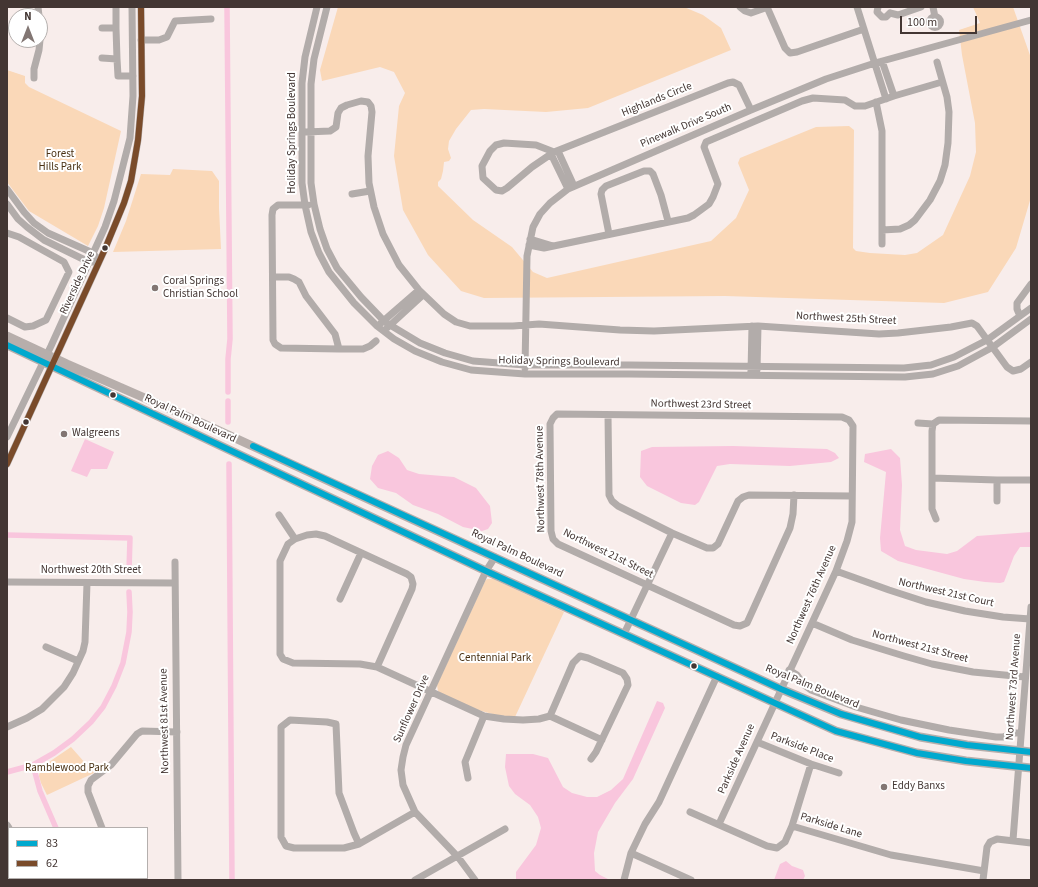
<!DOCTYPE html>
<style>
body{margin:0}
#map{position:relative;width:1038px;height:887px;overflow:hidden;background:#f8edeb;font-family:"Source Sans 3",sans-serif}
canvas{display:block}
.frame{position:absolute;inset:0;border:8px solid #433633;pointer-events:none}
.legend{position:absolute;left:8px;top:827px;width:140px;height:52px;box-sizing:border-box;background:#fff;border:1px solid #b4afad;margin:0;padding:5px 7px;list-style:none;font-size:12px;color:#433633}
.legend li{display:flex;align-items:center;gap:8px;height:20px}
.legend b{width:20px;border:1px solid #b4afad}
.north{position:absolute;left:8px;top:8px;width:40px;height:40px;box-sizing:border-box;background:#fff;border:1px solid #b4afad;border-radius:50%;rotate:0deg;font-size:11px;font-weight:700;line-height:16px;text-align:center;color:#433633}
.north::after{content:'';display:block;margin:auto;width:14px;height:18px;background:#827673;clip-path:polygon(50% 0,100% 100%,50% 72%,0 100%)}
.scale{position:absolute;left:900px;top:16px;width:77px;height:18px;box-sizing:border-box;border:2px solid #433633;border-top:0;padding-left:5px;font-size:12px;line-height:14px;white-space:nowrap;color:#433633;-webkit-text-stroke:3px #fff;paint-order:stroke}
</style>
<div id="map">
<canvas width="1038" height="887"></canvas>
<div class="frame"></div>
<ul class="legend">
<li><b style="height:5px;background:#00a9ce"></b>83</li>
<li><b style="height:5px;background:#7a4b2a"></b>62</li>
</ul>
<div class="north">N</div>
<div class="scale">100 m</div>
</div>
<script>
const c = document.querySelector('canvas').getContext('2d');
c.lineJoin = 'round';
function paint(path, color) { c.fillStyle = color; c.fill(path, 'evenodd'); }
const toPath = rows => new Path2D(rows.map(r => 'M' + r).join(''));
function trace(path, color, width, dash) { c.strokeStyle = color; c.lineWidth = width; c.lineCap = dash ? 'butt' : 'round'; c.setLineDash(dash || []); c.stroke(path); }
function drawText(font, color, halo, rows, align = 'center') {
  c.font = font + ' "Source Sans 3",sans-serif'; c.lineWidth = 4; c.setLineDash([]); c.textBaseline = 'middle'; c.strokeStyle = halo; c.fillStyle = color; for (const [text, x, y, turn = 0] of rows) {
    c.save(); c.translate(x, y); c.rotate((+turn || 0) * Math.PI / 180); c.textAlign = isNaN(turn) ? turn : align; if (halo) c.strokeText(text, 0, 0); c.fillText(text, 0, 0); c.restore();
  }
}
paint(toPath([
 [338,7,684,7,703,15,721,28,731,50,588,108,546,112,484,109,471,110,456,129,449,141,448,149,451,158,449,161,444,162,443,171,441,179,438,182,438,186,473,220,512,247,533,272,547,278,711,241,736,218,749,190,738,163,740,158,816,127,849,126,854,130,853,248,856,251,870,253,905,255,917,253,943,235,970,176,976,152,975,123,962,55,959,30,980,23,973,7,1013,7,1031,58,1031,197,1016,248,988,292,944,303,725,296,484,298,461,291,428,255,403,210,394,156,399,106,405,93,394,72,380,67,322,81,320,70],
 [7,70,25,76,25,83,29,87,121,131,104,208,98,226,88,246,29,211,7,182],
 [173,169,212,171,219,181,219,208,221,249,113,252,126,221,141,174,170,175],
 [487,579,493,579,564,612,515,717,496,715,478,710,441,694,438,691,437,685,485,581],
 [71,747,94,773,47,795,41,783,39,776,40,771,43,766]
]), '#fad8b8');
paint(toPath([
 [85,439,114,452,107,469,91,469,87,477,71,471],
 [733,446,827,449,835,453,839,458,831,462,790,466,730,464,717,466,699,502,695,505,681,503,647,486,640,477,641,451,652,447],
 [891,449,900,458,902,485,900,530,905,546,916,550,947,554,957,551,977,536,1031,532,1031,547,1020,547,1014,556,1004,582,1000,583,985,582,964,579,898,561,881,551,880,538,886,472,864,462,865,454],
 [388,451,399,458,407,470,419,474,454,477,476,488,490,506,492,523,488,529,482,531,463,527,438,514,413,505,396,493,378,488,370,479,372,466,378,455],
 [657,701,663,703,665,708,633,779,615,803,598,832,594,853,595,871,600,875,610,880,516,880,516,872,536,845,541,828,538,817,530,805,515,794,509,786,505,767,506,754,533,754,548,758,563,787,572,793,587,797,597,797,611,790,623,779],
 [786,861,792,866,803,870,805,876,803,880,774,880,780,864]
]), '#f9c6dd');
trace(toPath([
 [227,7,230,339,228,359,228,392],
 [228,401,228,422],
 [229,464,232,880],
 [7,535,130,538,129,571],
 [33,765,40,791,56,828],
 [7,772,33,765,54,753,73,739,91,722,103,707,114,686,123,663,129,632,130,612,129,592]
]), '#f9c6dd', 5.5);
trace(toPath([
 [38,7,39,16],
 [317,7,305,57,302,83,302,183,305,205,311,232,319,253,329,272,354,303,377,326,394,339,415,351,442,362,471,370,525,374,629,374,905,377,933,374,958,366,993,347,1031,319],
 [327,7,314,59,311,84,311,183,314,204,320,229,327,249,337,268,361,297,385,322,420,343,445,353,473,361,525,365,629,365,904,368,931,365,954,357,987,340,1031,308],
 [740,7,745,11,751,13,768,7],
 [767,7,785,48,790,53,797,52,864,29],
 [857,7,886,99],
 [878,7,877,12,882,17,886,17,890,13],
 [933,7,935,17],
 [890,13,898,15,921,7],
 '929.5 22a5.5 5.5 0 1 1 11 0a5.5 5.5 0 1 1-11 0Z',
 [40,26,40,33],
 [102,28,116,28,116,7],
 [141,40,159,40,167,37,175,21,211,19],
 [102,58,117,59,116,28],
 [117,59,118,76,133,76],
 [882,61,894,96],
 [34,78,34,69,39,50,40,40],
 [876,102,882,131,882,244],
 [306,132,330,131,336,127,338,113,341,108,347,105,361,101,368,102,371,106,372,112,368,156,369,183,374,207,383,234,399,265,419,290,444,314,456,322,470,326,513,326,539,324,620,330,654,331,758,326,879,334,898,333,951,327,972,323,977,326,1007,367,1013,371,1021,369,1031,362],
 [558,151,574,186],
 [554,152,536,145,504,143,496,145,490,151,482,166,483,178,496,190,502,191,507,188,532,167,554,152,728,83,733,82,739,85,751,110],
 [551,154,568,189],
 [7,189,24,212,34,223,48,233,93,253,96,257],
 [352,194,370,191],
 [7,204,18,219,27,227,44,240,89,262,93,262],
 [308,205,278,205,273,209,272,215,273,340,275,344,281,348,339,349,363,349,370,346,376,341],
 [882,230,900,229,909,225,915,220,930,200,940,181,945,165,948,143,949,112,947,97,937,62],
 [7,233,19,237,64,262,69,272,46,320,33,326,25,327,7,318],
 [609,234,601,194,602,190,606,186,644,171,650,171,653,174,661,195,668,221],
 [530,239,553,246],
 [529,245,544,248,688,218,694,215,709,204,713,197,718,184,704,147,706,142,802,101,813,98,845,100,855,106,865,106,894,96,942,82],
 [273,277,289,277,294,279,299,282,306,296,335,334,339,349],
 [1020,316,1017,309,1017,303,1031,284],
 [381,323,419,290],
 [387,328,423,295],
 [525,368,527,256,533,227,540,214,550,203,568,189,751,110,826,79,875,63,1031,20],
 [757,370,758,326],
 [751,372,752,326],
 [608,415,609,495,612,501,618,506,672,533,707,548,713,548,718,544,738,501,743,497,749,495,852,496],
 [918,423,933,424,939,420,1031,421],
 [933,424,932,431,932,509,936,519],
 [7,437,51,346,105,227,114,201,130,138,133,96,132,7],
 [7,464,105,249,124,203,131,181,138,140,142,96,141,7],
 [932,478,997,480,1031,480],
 [997,480,997,501],
 [279,515,295,539],
 [175,562,178,880],
 [836,571,889,590,926,602,965,611,1003,617,1030,619],
 [7,582,174,583],
 [340,599,361,553],
 [812,623,852,640,904,656,932,664,973,672,1025,677],
 [624,634,672,533],
 [46,647,78,661],
 [377,667,412,589,413,584,411,577,407,574,325,536,316,534,307,535,295,539,288,544,280,561,280,654,283,659,293,663,360,664,377,667,484,716,504,719,523,720,539,719,550,716,602,740],
 [789,670,797,675,804,685,811,690,856,707,901,720,949,730,996,737,1003,737,1013,733,1021,733],
 [550,716,573,663,580,656,588,658,623,673,627,679,628,685,596,752,591,759],
 [7,727,27,718,42,709,64,687,73,673,83,651,85,642,87,583],
 [757,742,811,764,839,773],
 [468,778,465,762,484,716],
 [690,812,767,846,777,848,785,842,792,826,891,855,984,871],
 [719,824,836,571,847,541,852,522,853,426,849,420,842,417,557,414,553,418,550,424,551,531,553,539,558,544,734,625,740,626,747,623,790,528,793,514,794,495],
 [7,825,9,828],
 [792,826,811,764],
 [102,828,88,792,88,786,91,780,111,765,137,734,142,731,177,732],
 [1013,840,1031,607],
 [359,844,354,833,339,793,336,724,327,722,290,720,281,727,281,837,286,846,294,848,344,848,359,844,415,812],
 [631,853,691,880],
 [26,878,26,880],
 [113,878,113,880],
 [415,880,505,829],
 [475,880,458,857,415,812,403,785,401,770,403,757,406,745,486,571,495,557],
 [624,880,631,853,645,824,659,802,717,676],
 [983,880,987,847,990,842,997,839,1031,843]
]), '#b2acaa', 7);
trace(toPath([
 [7,336,67,364,211,427,781,689,841,714,920,737,967,745,1031,752],
 [7,345,486,571,836,731,917,753,966,761,1031,768]
]), '#b7aeab', 9);
trace(toPath([
 [7,345,486,571,836,731,917,753,966,761,1031,768],
 [253,446,781,689,841,714,920,737,967,745,1031,752]
]), '#00a9ce', 6);
trace(toPath([
 [7,464,105,249,124,203,131,181,138,140,142,96,141,7]
]), '#7a4b2a', 6);
for (const [x, y, r, color] of [
 [105,248,3.5,"#433633"],
 [155,288,4,"#827673"],
 [113,395,3.5,"#433633"],
 [26,422,3.5,"#433633"],
 [64,434,4,"#827673"],
 [694,666,3.5,"#433633"],
 [884,787,4,"#827673"]
]) { const dot = new Path2D(); dot.arc(x, y, r, 0, 2 * Math.PI); c.fillStyle = color; c.fill(dot); trace(dot, '#fff', 1.5); }
drawText('11px', '#433633', '#fff', [
 ["Highlands Circle",657,100,-22],
 ["Pinewalk Drive South",686,126,-23],
 ["Holiday Springs Boulevard",293,133,-90],
 ["Riverside Drive",78,283,-65],
 ["Northwest 25th Street",846,319,3],
 ["Holiday Springs Boulevard",559,362,1],
 ["Northwest 23rd Street",701,405,1],
 ["Royal Palm Boulevard",190,419,25],
 ["Northwest 78th Avenue",541,479,-91],
 ["Royal Palm Boulevard",517,554,25],
 ["Northwest 21st Street",608,554,26],
 ["Northwest 20th Street",91,571],
 ["Northwest 21st Court",946,593,13],
 ["Northwest 76th Avenue",812,595,-66],
 ["Northwest 21st Street",920,647,15],
 ["Royal Palm Boulevard",812,687,22],
 ["Northwest 73rd Avenue",1014,687,-86],
 ["Sunflower Drive",412,709,-66],
 ["Northwest 81st Avenue",165,721,-91],
 ["Parkside Place",802,748,21],
 ["Parkside Avenue",737,759,-66],
 ["Parkside Lane",831,826,17]
]);
drawText('11px', '#493113', '#fff', [
 ["Forest",60,155],
 ["Hills Park",60,168],
 ["Centennial Park",495,659],
 ["Ramblewood Park",67,769]
]);
drawText('11px', '#433633', '#fff', [
 ["Coral Springs",163,282],
 ["Christian School",163,295],
 ["Walgreens",72,434],
 ["Eddy Banxs",892,787]
], 'left');
</script>
